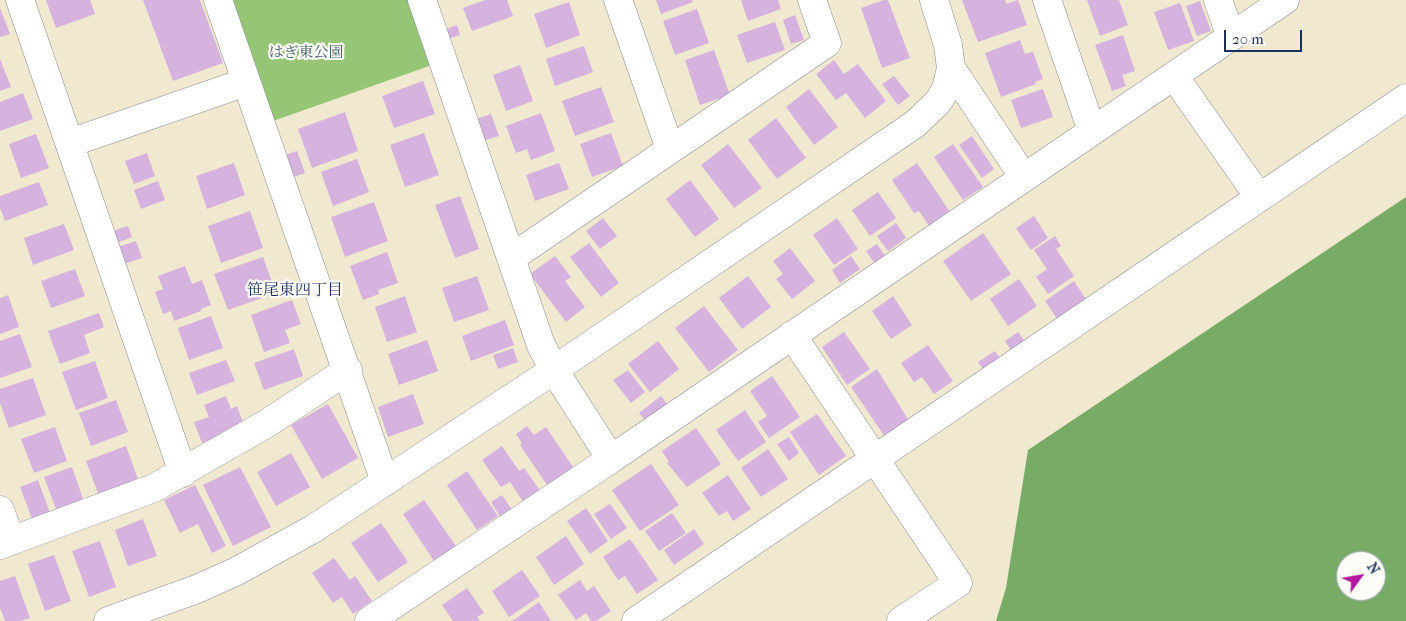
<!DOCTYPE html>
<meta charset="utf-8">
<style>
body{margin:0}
#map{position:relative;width:1406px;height:621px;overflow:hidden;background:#f0e9d0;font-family:"IM FELL French Canon",serif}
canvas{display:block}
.north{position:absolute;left:1336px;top:551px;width:50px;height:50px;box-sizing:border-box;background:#fdfcf7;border:1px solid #a3aaba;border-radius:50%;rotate:58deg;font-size:14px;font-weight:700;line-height:20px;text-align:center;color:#1b2f5e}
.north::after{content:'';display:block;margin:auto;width:18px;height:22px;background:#b5179e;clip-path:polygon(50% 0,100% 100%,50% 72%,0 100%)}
.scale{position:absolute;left:1224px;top:30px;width:78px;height:22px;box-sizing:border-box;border:2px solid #1b2f5e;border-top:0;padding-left:6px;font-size:15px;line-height:18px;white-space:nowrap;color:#1b2f5e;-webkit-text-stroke:4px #fdfcf7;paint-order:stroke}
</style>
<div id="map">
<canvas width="1406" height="621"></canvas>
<div class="north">N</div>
<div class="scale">20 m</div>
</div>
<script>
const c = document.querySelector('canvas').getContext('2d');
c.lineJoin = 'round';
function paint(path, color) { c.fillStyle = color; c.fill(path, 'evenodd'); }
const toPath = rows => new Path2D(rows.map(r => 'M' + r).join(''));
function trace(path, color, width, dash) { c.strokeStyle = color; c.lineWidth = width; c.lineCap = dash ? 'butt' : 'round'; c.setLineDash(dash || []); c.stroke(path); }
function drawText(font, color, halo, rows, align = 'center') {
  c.font = font + ' "IM FELL French Canon","Noto Serif JP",serif'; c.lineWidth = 4.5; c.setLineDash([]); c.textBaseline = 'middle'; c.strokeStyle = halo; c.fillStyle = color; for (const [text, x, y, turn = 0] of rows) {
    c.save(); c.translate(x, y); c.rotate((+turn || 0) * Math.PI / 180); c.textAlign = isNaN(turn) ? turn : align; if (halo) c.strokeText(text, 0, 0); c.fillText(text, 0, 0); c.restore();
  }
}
paint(toPath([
 [232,0,411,0,432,65,273,121]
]), '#96c675');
paint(toPath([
 [1406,197,1406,621,996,621,1006,588,1028,450],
 [1346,561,1376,561,1376,591,1346,591]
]), '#78ab66');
paint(toPath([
 [46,0,90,0,95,14,56,28],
 [143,0,200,0,223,63,173,81],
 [485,0,507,0,513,16,472,31,463,8],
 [656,0,692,0,693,2,661,14],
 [741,0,778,0,781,9,748,21],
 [884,0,888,0,910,58,882,68,861,8],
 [962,0,1005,0,1006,4,1018,0,1027,25,978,42],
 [1087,0,1119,0,1128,25,1100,36],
 [1200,1,1211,31,1197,36,1186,6],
 [569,2,580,35,546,48,534,14],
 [1180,3,1194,41,1168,50,1154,12],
 [0,8,10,34,0,37],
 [697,9,709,43,675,55,663,21],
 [795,15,804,40,791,44,783,20],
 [775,22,785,50,747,63,737,35],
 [457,25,460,35,446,40,443,30],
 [1123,35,1135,71,1122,75,1126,86,1112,91,1095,45],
 [1020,40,1025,54,1033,52,1043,79,1035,82,1036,84,1001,97,985,53],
 [584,46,593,72,555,86,546,59],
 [714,50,730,95,700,105,685,60],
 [0,59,11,87,0,91],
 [834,60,844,74,858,64,886,101,865,118,846,93,836,100,816,74],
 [520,65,533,101,506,111,493,75],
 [894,76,910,96,898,105,882,84],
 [423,81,435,114,394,128,382,96],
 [601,87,614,122,575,136,562,101],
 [809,89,838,127,814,145,786,107],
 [1043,89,1053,117,1021,128,1011,100],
 [23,93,33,119,0,131,0,102],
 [345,112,358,151,312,168,298,129],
 [541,113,555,151,531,160,527,149,516,153,506,126],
 [491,114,499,136,480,142,471,121],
 [776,118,806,158,777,179,748,140],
 [424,133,439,175,405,187,390,145],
 [611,133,623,166,592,177,580,144],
 [36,134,49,168,21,178,9,144],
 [972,136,994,169,982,178,959,145],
 [728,144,762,188,734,208,701,165],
 [953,144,983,187,963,200,934,157],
 [297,151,305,173,287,179,279,157],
 [147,153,155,176,134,184,125,161],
 [357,159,369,192,333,206,321,172],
 [234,163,245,195,207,209,196,176],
 [559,163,569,189,535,201,526,175],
 [917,163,950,212,929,226,919,211,914,213,892,180],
 [690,180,719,219,695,237,666,199],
 [158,181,165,200,141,209,134,190],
 [39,182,48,205,5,221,0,208,0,196],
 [878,192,896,218,870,236,852,210],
 [460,196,479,249,455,258,435,205],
 [374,202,388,241,345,257,331,217],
 [250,211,263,248,221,263,208,226],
 [1034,216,1048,238,1031,250,1016,228],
 [603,218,617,236,600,249,586,231],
 [837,218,858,249,834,265,813,235],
 [896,223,906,238,888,251,877,236],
 [64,224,74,250,33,265,24,238],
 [128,226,132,237,114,244,110,232],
 [983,233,1011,274,971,301,943,261],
 [1055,236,1061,246,1056,249,1074,276,1048,294,1036,277,1047,269,1034,250],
 [136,241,142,258,124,264,118,247],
 [589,243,619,283,601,297,570,257],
 [877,244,888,260,877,267,866,251],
 [790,248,815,281,792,299,776,279,783,274,773,261],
 [387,252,398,283,378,290,379,294,363,300,350,266],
 [555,256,571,277,565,281,585,307,566,322,530,274],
 [851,256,860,269,840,283,832,270],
 [263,257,276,293,228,310,214,274],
 [185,266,192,284,202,280,211,305,201,309,201,311,174,321,171,311,163,314,155,292,163,289,158,276],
 [75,269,85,296,51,308,41,281],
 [477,276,489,310,454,322,442,288],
 [748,276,771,307,742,329,719,298],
 [1019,279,1037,306,1008,326,990,299],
 [1074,281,1086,299,1064,329,1045,301],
 [8,295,19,327,0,334,0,298],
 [405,296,417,332,387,342,375,307],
 [893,296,912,325,891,339,872,311],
 [292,300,301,324,285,330,290,343,264,352,251,315],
 [704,306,738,350,709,372,675,328],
 [99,313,104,327,84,335,90,353,60,364,48,331],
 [211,316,223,348,189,360,178,328],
 [505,320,514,345,471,361,462,336],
 [844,332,870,369,847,385,822,347],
 [1018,332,1026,343,1012,352,1005,341],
 [20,334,32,367,0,378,0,341],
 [427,340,438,371,399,385,388,354],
 [658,341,679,369,650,392,628,364],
 [928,345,953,381,934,394,922,377,914,382,901,363],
 [513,348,518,362,498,369,493,355],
 [294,349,303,376,264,390,254,363],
 [995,351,1003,363,987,374,978,362],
 [226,360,235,381,197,395,189,373],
 [95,361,108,398,76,410,62,372],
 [877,369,909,421,885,437,851,387],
 [628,370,645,392,631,403,613,380],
 [772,376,800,417,769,438,758,422,767,416,750,391],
 [33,378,46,415,9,428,0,403,0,389],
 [413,394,424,424,388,437,378,407],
 [226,396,231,409,237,406,245,428,202,443,194,422,209,417,204,405],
 [661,396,672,410,650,427,639,413],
 [116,400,128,432,91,446,79,413],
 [328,404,358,458,322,479,291,425],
 [745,410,766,442,738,461,716,430],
 [817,414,846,456,819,475,790,432],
 [527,426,534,435,546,427,575,470,549,488,520,445,522,443,516,434],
 [55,427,67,461,34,473,21,439],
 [696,428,721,464,687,487,667,463,669,462,662,451],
 [789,437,799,453,789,461,777,444],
 [126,446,139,482,99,496,86,461],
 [502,446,519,471,524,468,541,492,524,503,510,482,501,487,482,460],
 [768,449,788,479,761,497,741,468],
 [291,453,310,487,276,506,257,472],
 [651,464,679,505,640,531,612,490],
 [72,467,83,499,56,509,44,477],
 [240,467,271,527,233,546,203,485],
 [467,471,498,516,477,530,447,485],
 [728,475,751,509,733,521,727,511,719,516,702,493],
 [38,480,50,513,32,519,20,487],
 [195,485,226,546,212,553,198,524,180,533,164,500],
 [502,495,513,511,501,518,491,502],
 [424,500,456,546,434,561,403,514],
 [610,504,627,528,611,539,594,514],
 [586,508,608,541,590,554,567,521],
 [672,513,686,533,659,551,645,531],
 [143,519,157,556,128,566,115,530],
 [381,523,408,562,378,582,351,543],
 [694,529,704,544,674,565,664,550],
 [566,536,584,564,554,585,536,557],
 [630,539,658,580,637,594,625,576,618,580,603,557],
 [100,541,116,587,89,597,72,551],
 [54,555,71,601,45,611,28,564],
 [334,558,350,580,355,576,372,601,353,614,342,597,333,603,312,573],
 [522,570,540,596,509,617,492,591],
 [15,576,30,618,20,621,5,621,0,608,0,581],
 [580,580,587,591,594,586,611,611,596,621,591,621,586,613,576,620,558,595],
 [467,588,484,613,477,617,480,621,453,621,442,605],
 [539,602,551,621,511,621,515,619]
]), '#d6b2de');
const minor = toPath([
 [20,0,183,473],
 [218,0,385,482],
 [618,0,670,149],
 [1047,0,1092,131],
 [1218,0,1231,37],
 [951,68,1023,176],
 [1174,76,1259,197],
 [70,143,246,82],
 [511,258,827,43,812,0],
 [792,335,958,583,901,621],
 [611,459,1285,0],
 [0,510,11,541],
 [0,545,154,488,266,424,348,370],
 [108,621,197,589,237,571,313,529,554,370,915,124,938,102,946,89,951,68,948,45,934,0],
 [369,621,611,459,554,370,541,345,422,0],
 [636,621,1406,98]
]);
trace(minor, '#868c97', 29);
trace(minor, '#fff', 28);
drawText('15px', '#405c65', '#fdfcf7', [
 ["はぎ東公園",306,53]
]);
drawText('16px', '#1b2f5e', '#fdfcf7', [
 ["笹尾東四丁目",295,291]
]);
</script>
